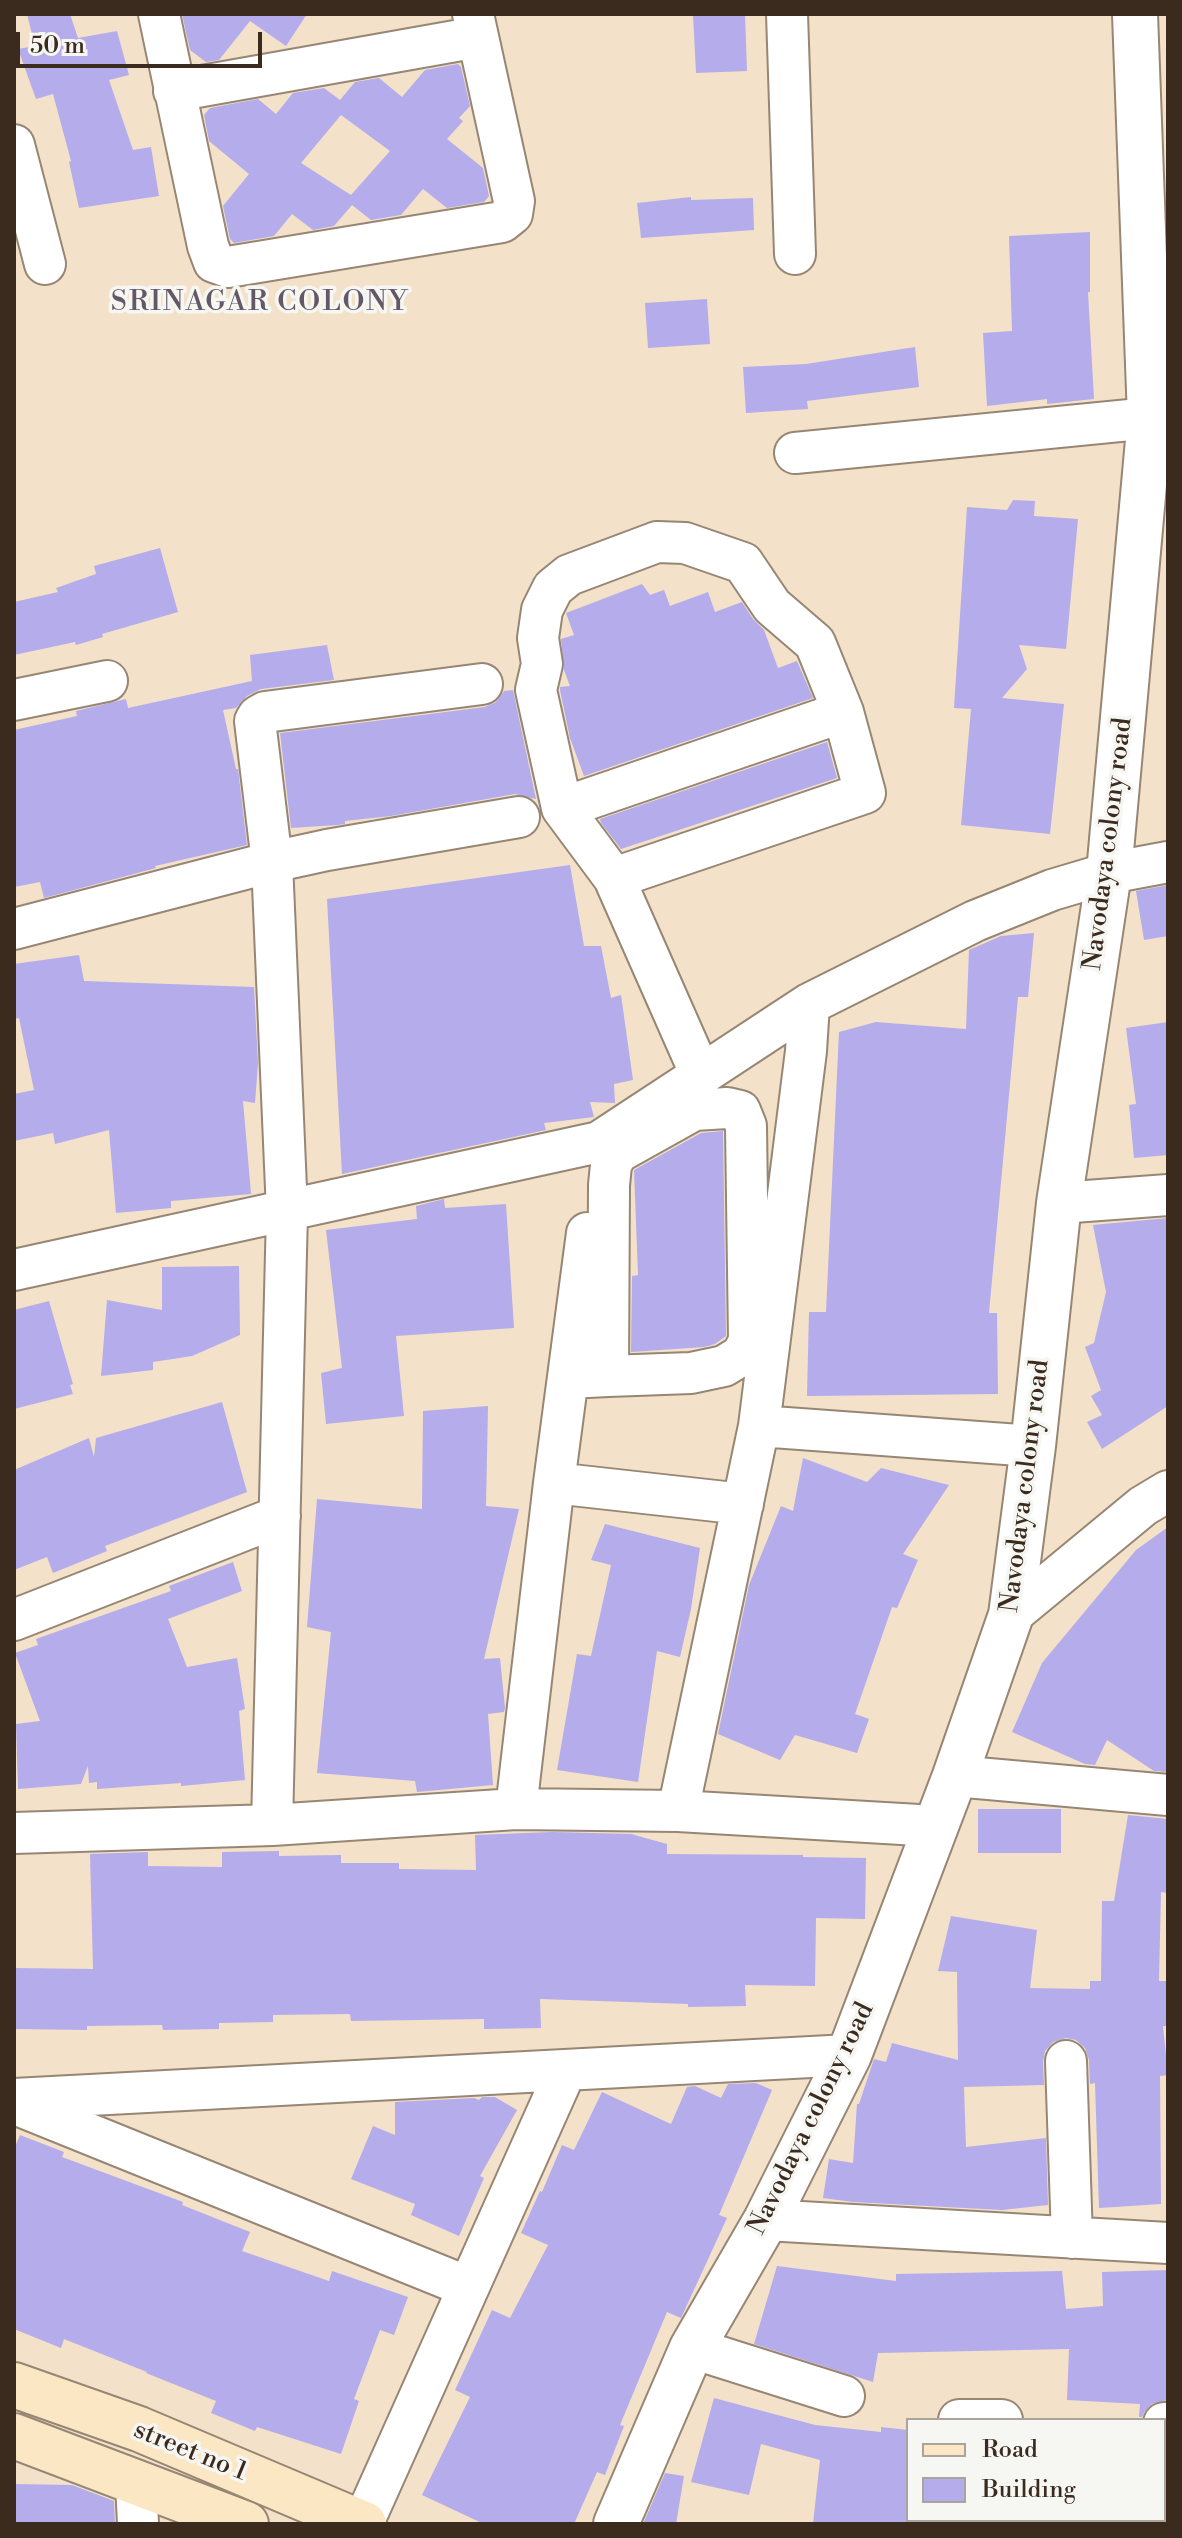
<!DOCTYPE html>
<style>
body{margin:0}
#map{position:relative;width:1182px;height:2538px;overflow:hidden;background:#f3e1c9;font-family:"Libre Bodoni",serif}
canvas{display:block}
.frame{position:absolute;inset:0;border:16px solid #3b2a1e;pointer-events:none}
.legend{position:absolute;left:906px;top:2418px;width:260px;height:104px;box-sizing:border-box;background:#f6f6f2;border:2px solid #aba49d;margin:0;padding:10px 14px;list-style:none;font-size:24px;color:#3b2a1e}
.legend li{display:flex;align-items:center;gap:16px;height:40px}
.legend b{width:40px;border:2px solid #aba49d}
.scale{position:absolute;left:16px;top:32px;width:246px;height:36px;box-sizing:border-box;border:4px solid #3b2a1e;border-top:0;padding-left:10px;font-size:24px;line-height:28px;white-space:nowrap;color:#3b2a1e;-webkit-text-stroke:6px #f6f6f2;paint-order:stroke}
</style>
<div id="map">
<canvas width="1182" height="2538"></canvas>
<div class="frame"></div>
<ul class="legend">
<li><b style="height:10px;background:#fbe7c3"></b>Road</li>
<li><b style="height:22px;background:#b4aceb"></b>Building</li>
</ul>
<div class="scale">50 m</div>
</div>
<script>
const c = document.querySelector('canvas').getContext('2d');
c.lineJoin = 'round';
function paint(path, color) { c.fillStyle = color; c.fill(path, 'evenodd'); }
const toPath = rows => new Path2D(rows.map(r => 'M' + r).join(''));
function trace(path, color, width, dash) { c.strokeStyle = color; c.lineWidth = width; c.lineCap = dash ? 'butt' : 'round'; c.setLineDash(dash || []); c.stroke(path); }
function drawText(font, color, halo, rows, align = 'center') {
  c.font = font + ' "Libre Bodoni",serif'; c.lineWidth = 7; c.setLineDash([]); c.textBaseline = 'middle'; c.strokeStyle = halo; c.fillStyle = color; for (const [text, x, y, turn = 0] of rows) {
    c.save(); c.translate(x, y); c.rotate((+turn || 0) * Math.PI / 180); c.textAlign = isNaN(turn) ? turn : align; if (halo) c.strokeText(text, 0, 0); c.fillText(text, 0, 0); c.restore();
  }
}
paint(toPath([
 [27,14,70,14,78,38,117,31,129,75,109,80,133,150,151,147,159,196,79,208,69,162,71,161,53,94,36,99,18,49,35,46],
 [182,14,307,14,286,46,250,21,219,60,206,62,190,50],
 [693,14,745,14,747,71,696,73],
 [458,64,461,67,470,106,459,118,463,121,447,139,483,168,489,196,484,202,447,208,423,189,401,215,371,220,352,205,334,226,313,230,292,214,274,236,234,243,230,239,223,206,249,174,209,141,204,115,210,108,258,99,276,114,293,93,324,88,340,100,355,82,379,78,402,97,425,70],
 [341,115,390,151,351,195,301,163],
 [691,197,691,200,753,198,754,230,641,238,637,203],
 [1090,232,1090,292,1088,292,1094,399,1047,404,1047,399,987,406,983,333,1012,331,1009,236],
 [707,299,710,344,648,348,645,303],
 [915,347,919,387,807,401,808,409,746,413,743,367,806,364],
 [1013,500,1035,501,1034,516,1078,519,1066,649,1019,645,1027,669,1002,698,1064,704,1050,834,961,825,971,709,954,708,967,507,1007,510],
 [160,548,178,612,102,634,103,637,76,645,75,642,14,655,14,602,58,592,56,588,96,574,94,566],
 [642,584,650,595,664,590,670,606,708,592,715,612,742,602,753,619,764,630,778,668,797,661,813,698,584,776,570,738,560,690,560,687,570,686,564,670,561,639,574,635,566,613],
 [327,645,334,680,261,689,247,696,236,708,223,710,236,769,238,769,247,845,155,866,156,868,44,898,40,882,14,887,14,730,77,716,76,711,126,699,128,708,252,681,250,655],
 [513,690,536,799,515,794,391,816,345,821,345,824,337,825,291,828,280,733,485,707,496,702,504,691],
 [827,742,837,778,621,849,601,823,600,819],
 [570,865,584,946,601,946,611,998,621,995,633,1080,614,1084,615,1103,590,1102,594,1117,544,1123,546,1130,342,1174,327,899],
 [1168,885,1168,936,1144,940,1136,891],
 [1034,933,1028,997,1018,997,989,1313,997,1313,998,1394,807,1396,809,1312,826,1312,839,1032,876,1022,966,1029,969,950,1001,936],
 [79,955,84,981,254,987,258,1063,255,1103,243,1101,251,1194,171,1201,171,1208,116,1213,109,1130,55,1144,53,1133,14,1141,14,1094,34,1090,19,1018,14,1019,14,964],
 [1168,1022,1168,1155,1134,1158,1129,1105,1136,1104,1126,1028],
 [723,1131,726,1336,715,1344,704,1347,631,1352,632,1276,638,1275,634,1170,701,1133],
 [444,1199,445,1208,506,1204,514,1328,396,1336,404,1416,326,1424,321,1373,342,1368,326,1230,417,1219,416,1206],
 [1168,1218,1168,1406,1102,1449,1087,1422,1102,1415,1091,1396,1101,1390,1085,1347,1094,1343,1106,1292,1093,1225],
 [239,1266,240,1335,192,1356,153,1362,153,1370,101,1376,107,1300,162,1310,162,1267],
 [49,1301,73,1384,70,1385,73,1394,14,1409,14,1310],
 [222,1402,247,1492,105,1546,107,1551,53,1573,47,1557,14,1570,14,1470,89,1438,94,1457,96,1438],
 [488,1406,486,1506,519,1509,484,1659,500,1658,505,1708,504,1712,488,1714,493,1785,417,1792,415,1781,317,1773,331,1632,307,1627,317,1499,422,1509,423,1411],
 [803,1458,867,1482,881,1468,949,1485,903,1554,918,1560,897,1608,892,1607,855,1714,869,1719,857,1753,795,1735,780,1760,718,1734,749,1585,781,1506,793,1511],
 [605,1524,700,1548,691,1609,680,1657,657,1651,638,1782,557,1770,577,1654,591,1656,611,1565,591,1560],
 [1168,1527,1168,1772,1154,1771,1107,1740,1095,1765,1085,1764,1012,1732,1042,1663,1136,1550],
 [233,1562,242,1591,168,1619,187,1667,237,1658,245,1709,239,1711,245,1780,181,1786,181,1783,97,1789,97,1782,89,1783,88,1766,81,1784,18,1789,16,1724,40,1721,15,1653,38,1645,36,1639,171,1591,169,1586],
 [978,1809,1061,1809,1061,1853,978,1853],
 [1128,1815,1168,1819,1168,1893,1161,1892,1159,1981,1168,1981,1168,2026,1163,2026,1168,2075,1160,2076,1161,2204,1099,2208,1095,2083,1090,2084,1089,2060,1085,2048,1076,2040,1066,2038,1053,2042,1045,2051,1043,2062,1044,2085,964,2087,966,2147,1046,2138,1048,2205,1002,2210,853,2202,823,2198,829,2159,853,2163,857,2104,859,2104,874,2059,886,2062,892,2043,958,2060,957,1972,938,1971,951,1916,1037,1930,1030,1988,1090,1989,1090,1981,1101,1981,1102,1901,1114,1901],
 [552,1832,631,1834,667,1844,667,1854,803,1855,803,1857,866,1858,865,1919,816,1918,815,1986,745,1985,746,2006,688,2007,688,2004,540,1999,541,2028,484,2029,484,2019,351,2021,350,2014,273,2015,273,2022,219,2023,219,2029,163,2030,162,2025,87,2026,87,2030,14,2029,14,1968,93,1969,90,1854,148,1852,148,1866,222,1867,222,1852,279,1851,279,1856,341,1855,341,1863,399,1863,399,1869,476,1870,475,1835],
 [756,2083,772,2090,719,2215,727,2218,681,2318,667,2312,620,2425,624,2426,605,2475,597,2472,574,2524,484,2524,422,2495,470,2397,455,2390,492,2310,510,2318,548,2245,521,2233,540,2191,542,2192,562,2145,574,2150,602,2092,671,2124,687,2087,695,2086,721,2098,728,2084],
 [482,2097,495,2097,517,2110,480,2176,484,2178,459,2236,411,2215,415,2204,351,2179,373,2126,395,2135,395,2102,474,2098,479,2100],
 [20,2135,64,2152,62,2157,183,2202,182,2205,250,2232,242,2251,329,2281,332,2271,408,2297,394,2335,380,2330,354,2399,359,2401,341,2454,257,2427,255,2431,211,2413,216,2401,146,2373,147,2372,64,2339,61,2348,14,2329,14,2149],
 [777,2266,896,2281,896,2274,1062,2271,1066,2309,1103,2306,1102,2272,1168,2270,1168,2400,1152,2404,1145,2411,1142,2417,1139,2417,1140,2404,1067,2400,1069,2349,878,2353,873,2382,754,2344],
 [714,2398,815,2425,881,2432,881,2427,908,2430,908,2524,861,2522,860,2524,813,2524,820,2460,761,2444,749,2495,691,2482],
 [665,2473,684,2476,676,2524,643,2524],
 [14,2484,72,2485,114,2501,115,2524,14,2524]
]), '#b4aceb');
const minor = toPath([
 [159,14,208,246,214,262,228,267,502,222,512,214,514,201,473,14],
 [787,14,795,254],
 [174,91,478,37],
 [14,145,45,264],
 [795,453,1150,418],
 [14,700,107,681],
 [562,808,843,712],
 [614,878,865,793,843,712,815,643,772,606,743,563,685,543,657,542,569,575,553,588,542,610,538,638,542,664,536,690,562,808,614,878,701,1075],
 [14,929,272,862,327,850,519,817],
 [1059,1203,1168,1195],
 [14,1270,599,1142,809,1004,975,921,1052,890,1109,873,1168,862],
 [568,1378,608,1376,691,1373,724,1366,742,1355,749,1341,746,1126,740,1111,727,1108,694,1110,617,1153,611,1165,609,1185,608,1376],
 [759,1426,1033,1446],
 [554,1483,743,1504],
 [1011,1615,1143,1506,1168,1491],
 [14,1620,280,1516],
 [955,1776,1168,1795],
 [516,1809,554,1483,587,1233],
 [678,1811,759,1426,806,1051,809,1004],
 [272,1825,287,1212,272,862,255,721,258,716,265,712,482,684],
 [14,1833,272,1825,516,1809,678,1811,936,1826],
 [1066,2061,1072,2238],
 [14,2099,849,2055],
 [15,2104,468,2287],
 [766,2220,1168,2243],
 [692,2348,844,2396],
 [959,2420,1002,2420],
 [1164,2423,1168,2423],
 [136,2483,138,2524],
 [363,2523,566,2070],
 [939,2524,940,2520]
]);
const tertiary = toPath([
 [616,2524,692,2348,766,2220,849,2055,955,1776,1011,1615,1033,1446,1059,1203,1109,873,1150,418,1135,14]
]);
const secondary = toPath([
 [14,2385,139,2429,364,2524],
 [14,2436,246,2524]
]);
trace(minor, '#978674', 44);
trace(tertiary, '#978674', 48);
trace(secondary, '#978674', 48);
trace(minor, '#fff', 40);
trace(tertiary, '#fff', 44);
trace(secondary, '#fbe7c3', 44);
drawText('26px', '#3b2a1e', '#f6f6f2', [
 ["Navodaya colony road",1109,844,-83],
 ["Navodaya colony road",1026,1486,-83],
 ["Navodaya colony road",812,2119,-64],
 ["street no 1",190,2452,22]
]);
c.letterSpacing = '2px';
drawText('28px', '#655866', '#f6f6f2', [
 ["SRINAGAR COLONY",260,303]
]);
c.letterSpacing = '0px';
</script>
